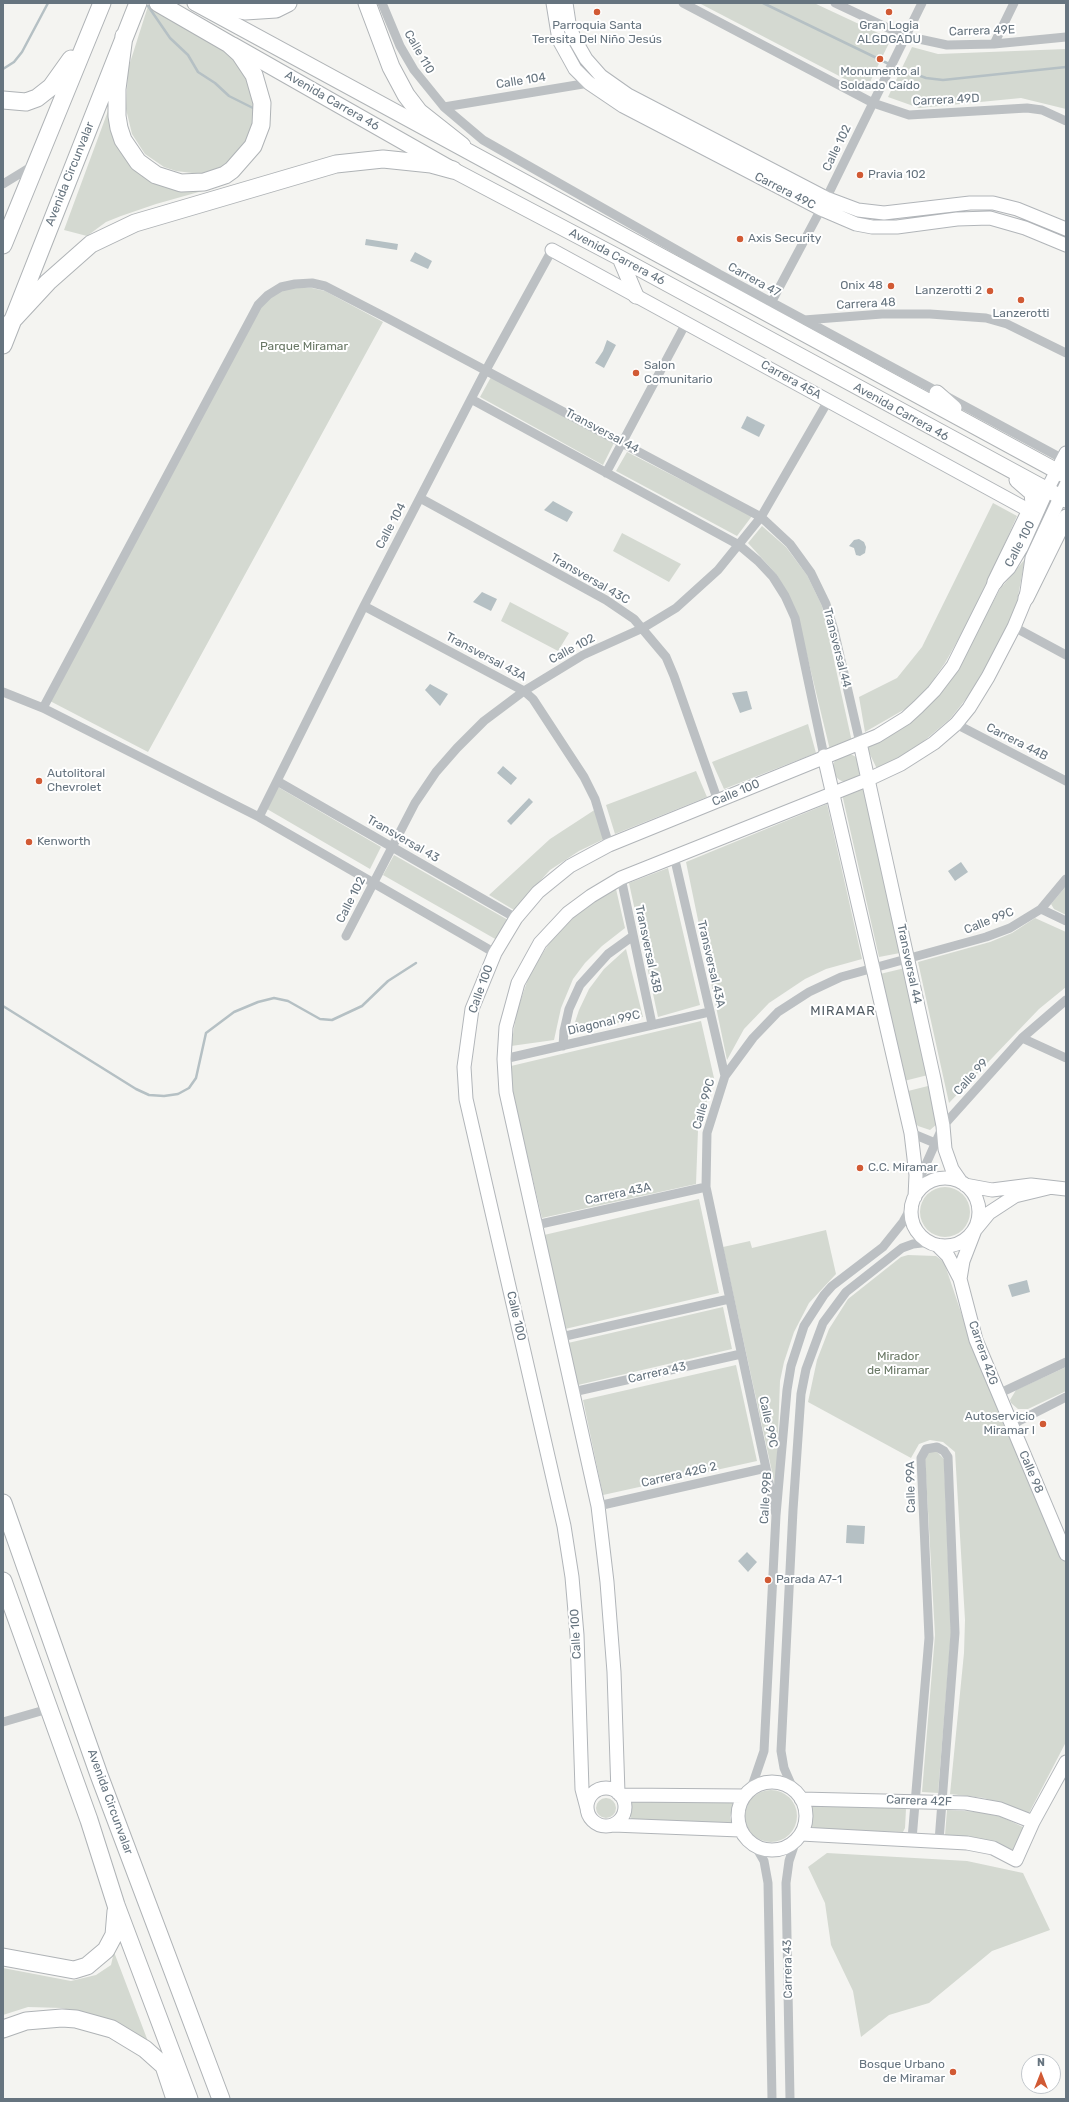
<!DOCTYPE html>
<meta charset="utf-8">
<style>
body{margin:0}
#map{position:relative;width:1069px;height:2102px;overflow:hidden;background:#f4f4f1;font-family:Rubik,sans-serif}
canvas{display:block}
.frame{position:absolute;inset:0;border:4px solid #66747f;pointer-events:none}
.north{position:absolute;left:1021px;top:2054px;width:40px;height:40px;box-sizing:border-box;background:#fff;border:1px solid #c2c7cc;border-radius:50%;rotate:0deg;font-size:11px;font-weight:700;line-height:16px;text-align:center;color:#66747f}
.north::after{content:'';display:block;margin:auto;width:14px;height:18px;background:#d15a34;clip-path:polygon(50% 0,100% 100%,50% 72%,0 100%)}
</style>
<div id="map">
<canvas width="1069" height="2102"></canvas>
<div class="frame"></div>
<div class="north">N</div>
</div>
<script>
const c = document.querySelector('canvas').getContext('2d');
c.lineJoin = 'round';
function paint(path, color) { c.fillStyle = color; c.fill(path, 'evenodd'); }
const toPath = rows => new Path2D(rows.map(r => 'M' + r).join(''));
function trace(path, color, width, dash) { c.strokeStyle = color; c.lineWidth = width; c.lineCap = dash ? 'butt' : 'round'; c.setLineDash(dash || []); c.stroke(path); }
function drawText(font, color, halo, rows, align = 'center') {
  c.font = font + ' Rubik,sans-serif'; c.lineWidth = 4; c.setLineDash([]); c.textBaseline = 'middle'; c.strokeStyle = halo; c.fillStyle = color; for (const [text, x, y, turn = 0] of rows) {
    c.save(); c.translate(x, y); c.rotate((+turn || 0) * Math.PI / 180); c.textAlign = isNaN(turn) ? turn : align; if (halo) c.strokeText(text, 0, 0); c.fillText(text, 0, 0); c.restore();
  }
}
paint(toPath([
 [699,3,814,3,891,39,866,90],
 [148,6,225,51,242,70,253,91,254,123,246,143,227,164,220,168,200,174,176,171,164,167,145,154,132,134,126,109,128,69],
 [912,47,938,54,1066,49,1066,109,1021,98,919,108,888,97],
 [108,111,112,129,177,188,213,188,156,204,121,216,106,222,87,236,64,230],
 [296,287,312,288,325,291,383,322,148,752,50,701,260,308,269,298,281,291],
 [491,377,614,443,603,465,480,397],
 [627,452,752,516,737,536,616,471],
 [993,503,1017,516,976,608,945,663,929,686,912,705,865,732,859,697,897,678,922,647],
 [762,526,786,547,807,575,822,606,852,742,830,750,797,614,777,575,748,543],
 [622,533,681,564,669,582,613,551],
 [1025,559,1016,607,985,671,969,695,950,719,918,746,896,760,877,769,867,748,908,721,953,676,1000,589],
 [510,602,569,633,558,651,501,621],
 [808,724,816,753,724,789,712,762],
 '833 768a14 14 0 1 1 28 0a14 14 0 1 1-28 0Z',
 [696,771,707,797,615,834,606,805],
 [864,786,900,953,879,957,842,794],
 [278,787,381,847,370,869,267,809],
 [827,804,862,959,826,969,805,979,769,1003,744,1029,727,1060,686,862],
 [596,809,604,839,579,851,550,870,514,910,489,895,550,839],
 [394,855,508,920,497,940,383,875],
 [668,868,700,1005,658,1017,629,883],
 [1066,886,1066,915,1054,909,1051,904],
 [616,889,625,928,602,946,585,963,573,979,561,1008,554,1040,511,1046,517,1011,530,973,550,942,573,918,595,900],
 [1035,918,1066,932,1066,987,1039,1009,949,1103,918,962,990,942,1012,933],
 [626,949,643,1017,571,1034,579,1010,589,989,604,969],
 [905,968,928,1075,904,1081,880,974],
 [701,1021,714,1078,698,1130,696,1184,542,1218,512,1090,511,1066],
 [932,1085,937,1124,930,1130,918,1126,914,1122,908,1091],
 '920 1212a25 25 0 1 1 50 0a25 25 0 1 1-50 0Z',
 [699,1199,719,1293,565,1329,544,1235],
 [826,1230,836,1274,809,1303,794,1332,784,1362,780,1381,776,1490,723,1247,750,1241,752,1248],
 [908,1255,936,1256,944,1262,972,1345,1005,1428,1066,1563,1066,1742,1029,1813,984,1798,950,1794,964,1653,965,1620,955,1452,943,1442,930,1440,919,1444,911,1458,808,1402,817,1360,829,1329,848,1299,901,1257],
 [723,1307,732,1349,578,1385,568,1343],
 [736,1365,757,1461,603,1495,583,1400],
 [1066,1367,1066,1391,1028,1409,1018,1409,1011,1403,1010,1400,1016,1390],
 [936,1451,944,1459,951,1634,938,1793,922,1792,935,1635,925,1458,928,1452],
 '745 1816a26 26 0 1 1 52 0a26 26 0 1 1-52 0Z',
 '596 1808a10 10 0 1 1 20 0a10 10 0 1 1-20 0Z',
 [632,1800,734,1801,730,1817,733,1827,632,1820,630,1815],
 [811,1806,904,1807,906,1809,905,1828,903,1832,811,1830,812,1817],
 [947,1810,981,1812,1002,1817,1025,1828,1013,1850,973,1837,945,1835],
 [827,1853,967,1861,1023,1873,1050,1930,992,1951,929,2003,889,2015,861,2037,853,1991,831,1945,825,1903,808,1867],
 [114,1952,149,2044,103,2019,62,2008,28,2007,3,2015,3,1968,71,1981,96,1975,111,1965]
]), '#d4d9d1');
paint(toPath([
 [366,239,398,244,397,250,365,245],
 [415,252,432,261,428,269,410,261],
 [607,340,616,345,604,368,595,363,603,351],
 [747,416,765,425,759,437,741,428],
 [553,501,573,512,567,522,544,510],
 [859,539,864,542,866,547,865,553,860,556,856,555,854,548,849,546,854,540],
 [482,592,497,599,491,611,473,602],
 [430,684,448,694,440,706,425,690],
 [747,691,752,709,740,713,732,693],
 [503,766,517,778,511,785,497,773],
 [529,798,533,802,511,825,507,821],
 [961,862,968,872,955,881,948,871],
 [1027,1280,1030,1292,1012,1297,1008,1285],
 [847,1525,865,1526,864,1544,846,1543],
 [747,1552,757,1562,748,1572,738,1561]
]), '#b5c0c4');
trace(toPath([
 [763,3,889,64],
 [148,6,170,38,188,55,198,72,215,83,229,96,255,109],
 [893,66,926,78,943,80,1066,67],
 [3,69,14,62,22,52,48,3],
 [3,1006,136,1089,149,1095,164,1096,178,1094,189,1088,196,1078,206,1033,234,1012,258,1002,274,998,288,1001,320,1019,332,1020,362,1006,388,981,416,963]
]), '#b5c0c4', 2.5);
const secondary = toPath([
 [553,3,559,40,575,69,589,83,623,106,821,209,856,224,872,227,897,227,957,219,990,218,1025,228,1066,245],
 [566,3,569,23,574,38,586,59,601,76,628,95,826,198,858,210,884,213,970,203,993,203,1017,209,1066,229],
 [552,250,1030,511],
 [860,743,934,1079,943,1126,945,1149,952,1169,961,1182],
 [824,756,911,1133,916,1175,915,1197],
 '911 1212a34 34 0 1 1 68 0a34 34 0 1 1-68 0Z',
 [965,1185,992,1190,1031,1185,1066,1189],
 [937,1245,948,1256,960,1279,976,1340,1066,1554],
 [960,1279,963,1261,975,1230,989,1213,1015,1196,1048,1188],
 '738 1816a34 34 0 1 1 68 0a34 34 0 1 1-68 0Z',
 '587 1807a19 19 0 1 1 38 0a19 19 0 1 1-38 0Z',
 [618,1793,614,1672,607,1582,598,1506,506,1092,504,1059,506,1027,518,983,540,943,568,913,591,896,621,878,869,779,901,764,934,743,956,724,969,708,988,677,1014,627,1026,598,1032,558,1066,485],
 [620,1795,744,1796],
 [801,1799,966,1803,1000,1809,1033,1822],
 [587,1808,582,1789,577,1635,572,1577,564,1526,466,1099,464,1067,472,1009,495,953,516,918,538,892,570,866,609,845,877,736,906,718,918,707,934,691,953,666,995,582,1009,568,1021,548,1047,490,1066,453],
 [613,1825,740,1830],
 [801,1834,967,1843,993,1848,1016,1860,1033,1822,1066,1762]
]);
const primary = toPath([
 [195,3,1066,476],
 [233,45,453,170,620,258,1066,500],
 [620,258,636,296],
 [937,393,954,408],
 [995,582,1033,504,1032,493,1017,480],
 [1026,598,1066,517]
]);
const highway = toPath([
 [205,3,245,11,276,9,288,3],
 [367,3,391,67,406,95,419,112,462,146],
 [124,36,117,89,117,116,119,128,123,140,138,162,156,175,181,183,204,182,225,175,232,170,253,146,261,125,262,103,254,75,240,54,229,44,158,3],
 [3,100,26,102,37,98,51,87,71,59],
 [3,245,102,3],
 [11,322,48,282,91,244,135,223,336,164,383,159,431,164,453,170],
 [3,345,138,3],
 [3,1503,99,1775,221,2099],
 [3,1581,89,1820,116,1905,189,2099],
 [3,1957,74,1970,87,1966,106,1950,114,1935,116,1911],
 [3,2029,26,2021,62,2018,76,2019,112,2029,145,2049,164,2066,175,2099]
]);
trace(secondary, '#b1b5b9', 15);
trace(primary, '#b0b4b7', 17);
trace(highway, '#afb3b6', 19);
trace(toPath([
 [382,3,400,46,414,70,444,107,483,140,719,274,1063,459],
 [683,3,873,103,909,115,1027,108,1042,110,1066,121],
 [835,3,905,36,947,45,994,44,1066,37],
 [994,44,1014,3],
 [444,107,589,83,593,81],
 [3,184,34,165],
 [771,303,821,209,922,3],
 [804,320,882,314,930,314,986,318,1007,324,1066,353],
 [471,399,739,545,758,561,773,577,785,596,795,618,824,756],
 [606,473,686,323],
 [420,498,606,600,634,619,666,657,674,676,718,801],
 [364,606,524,691,533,699,584,777,595,799,609,845],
 [1014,627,1066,655],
 [3,692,43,708,259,817,495,953],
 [43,708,258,305,268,295,281,287,295,284,312,283,325,286,389,319,761,517,790,544,811,573,826,604,834,630,860,743],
 [956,724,1066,781],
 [277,781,516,918],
 [259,817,364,606,486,370,552,250],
 [674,856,725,1076],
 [621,878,652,1024],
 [1041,909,1066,921],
 [346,936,415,803,436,772,457,748,484,721,524,691,583,655,643,628,676,608,718,570,761,517,828,401],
 [1022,1038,1066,1058],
 [563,1046,564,1031,569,1009,580,985,608,954,633,936],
 [504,1059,709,1012],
 [911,1133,935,1143],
 [918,1182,943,1126,1022,1038,1066,1000],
 [536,1225,706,1187],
 [561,1337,729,1299],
 [573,1392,741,1354],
 [998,1394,1066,1362],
 [1011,1425,1066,1397],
 [598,1506,766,1468],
 [776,1515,706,1187,707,1133,725,1076,753,1038,778,1012,809,992,841,977,986,937,1010,928,1041,909,1066,879],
 [3,1722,48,1709],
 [751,1789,764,1751,776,1515,787,1390,791,1366,804,1326,824,1295,832,1286,883,1247,903,1222,912,1206],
 [794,1791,784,1768,781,1751,793,1510,801,1394,806,1369,823,1323,846,1292,902,1248,913,1244,930,1242],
 [912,1839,929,1638,921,1458,926,1449,937,1447,944,1451,948,1457,955,1633,939,1841],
 [756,1847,764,1861,768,1883,772,2099],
 [790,2099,786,1883,789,1861,796,1840]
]), '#bcc0c3', 9);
trace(secondary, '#fff', 13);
trace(primary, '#fff', 15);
trace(highway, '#fff', 17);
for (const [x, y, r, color] of [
 [597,12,4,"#d15a34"],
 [889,12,4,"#d15a34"],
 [880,59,4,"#d15a34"],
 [860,175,4,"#d15a34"],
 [740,239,4,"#d15a34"],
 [891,286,4,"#d15a34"],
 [990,291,4,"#d15a34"],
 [1021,300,4,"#d15a34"],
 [636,373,4,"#d15a34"],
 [39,781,4,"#d15a34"],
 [29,842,4,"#d15a34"],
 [860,1168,4,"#d15a34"],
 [1043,1424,4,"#d15a34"],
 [768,1580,4,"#d15a34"],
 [953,2072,4,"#d15a34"]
]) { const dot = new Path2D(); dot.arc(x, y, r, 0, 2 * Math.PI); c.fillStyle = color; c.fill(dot); trace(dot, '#fff', 1.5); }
drawText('12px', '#66747f', '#fff', [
 ["Parroquia Santa",597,26,"center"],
 ["Teresita Del Niño Jesús",597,40,"center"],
 ["Gran Logia",889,26,"center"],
 ["ALGDGADU",889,40,"center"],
 ["Monumento al",880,72,"center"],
 ["Soldado Caído",880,86,"center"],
 ["Pravia 102",868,175],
 ["Axis Security",748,239],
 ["Onix 48",883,286,"right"],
 ["Lanzerotti 2",982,291,"right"],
 ["Lanzerotti",1021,314,"center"],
 ["Salon",644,366],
 ["Comunitario",644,380],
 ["Autolitoral",47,774],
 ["Chevrolet",47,788],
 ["Kenworth",37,842],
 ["C.C. Miramar",868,1168],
 ["Autoservicio",1035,1417,"right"],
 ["Miramar I",1035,1431,"right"],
 ["Parada A7-1",776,1580],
 ["Bosque Urbano",945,2065,"right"],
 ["de Miramar",945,2079,"right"]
], 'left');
drawText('12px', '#66747f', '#fff', [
 ["Carrera 49E",982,31,-2],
 ["Calle 110",419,52,60],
 ["Calle 104",521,81,-9],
 ["Carrera 49D",946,100,-3],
 ["Avenida Carrera 46",332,101,30],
 ["Calle 102",837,148,-64],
 ["Avenida Circunvalar",70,174,-68],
 ["Carrera 49C",785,191,27],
 ["Avenida Carrera 46",617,257,28],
 ["Carrera 47",754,280,29],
 ["Carrera 48",866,304,-3],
 ["Carrera 45A",791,380,29],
 ["Avenida Carrera 46",901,412,29],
 ["Transversal 44",602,431,28],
 ["Calle 104",391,526,-62],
 ["Calle 100",1020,544,-62],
 ["Transversal 43C",590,579,30],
 ["Transversal 44",837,648,76],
 ["Calle 102",572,649,-28],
 ["Transversal 43A",486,657,28],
 ["Carrera 44B",1017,742,27],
 ["Calle 100",736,793,-23],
 ["Transversal 43",403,839,30],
 ["Calle 102",351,900,-63],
 ["Calle 99C",989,921,-22],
 ["Transversal 43B",648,949,78],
 ["Transversal 43A",711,964,77],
 ["Transversal 44",909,964,78],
 ["Calle 100",481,989,-70],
 ["Diagonal 99C",604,1023,-13],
 ["Calle 99",971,1077,-48],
 ["Calle 99C",704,1104,-74],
 ["Carrera 43A",618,1194,-12],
 ["Calle 100",516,1316,77],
 ["Carrera 42G",983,1353,71],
 ["Carrera 43",657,1373,-13],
 ["Calle 99C",768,1422,78],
 ["Calle 98",1031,1472,67],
 ["Carrera 42G 2",679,1475,-13],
 ["Calle 99A",911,1487,-91],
 ["Calle 99B",766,1498,-86],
 ["Calle 100",576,1634,-93],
 ["Carrera 42F",919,1801,2],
 ["Avenida Circunvalar",110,1802,70],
 ["Carrera 43",788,1969,-91]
]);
drawText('12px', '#687764', '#fff', [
 ["Parque Miramar",304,347],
 ["Mirador",898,1357],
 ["de Miramar",898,1371]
]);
c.letterSpacing = '1px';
drawText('13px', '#535d65', '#fff', [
 ["MIRAMAR",843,1011]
]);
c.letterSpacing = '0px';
</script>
